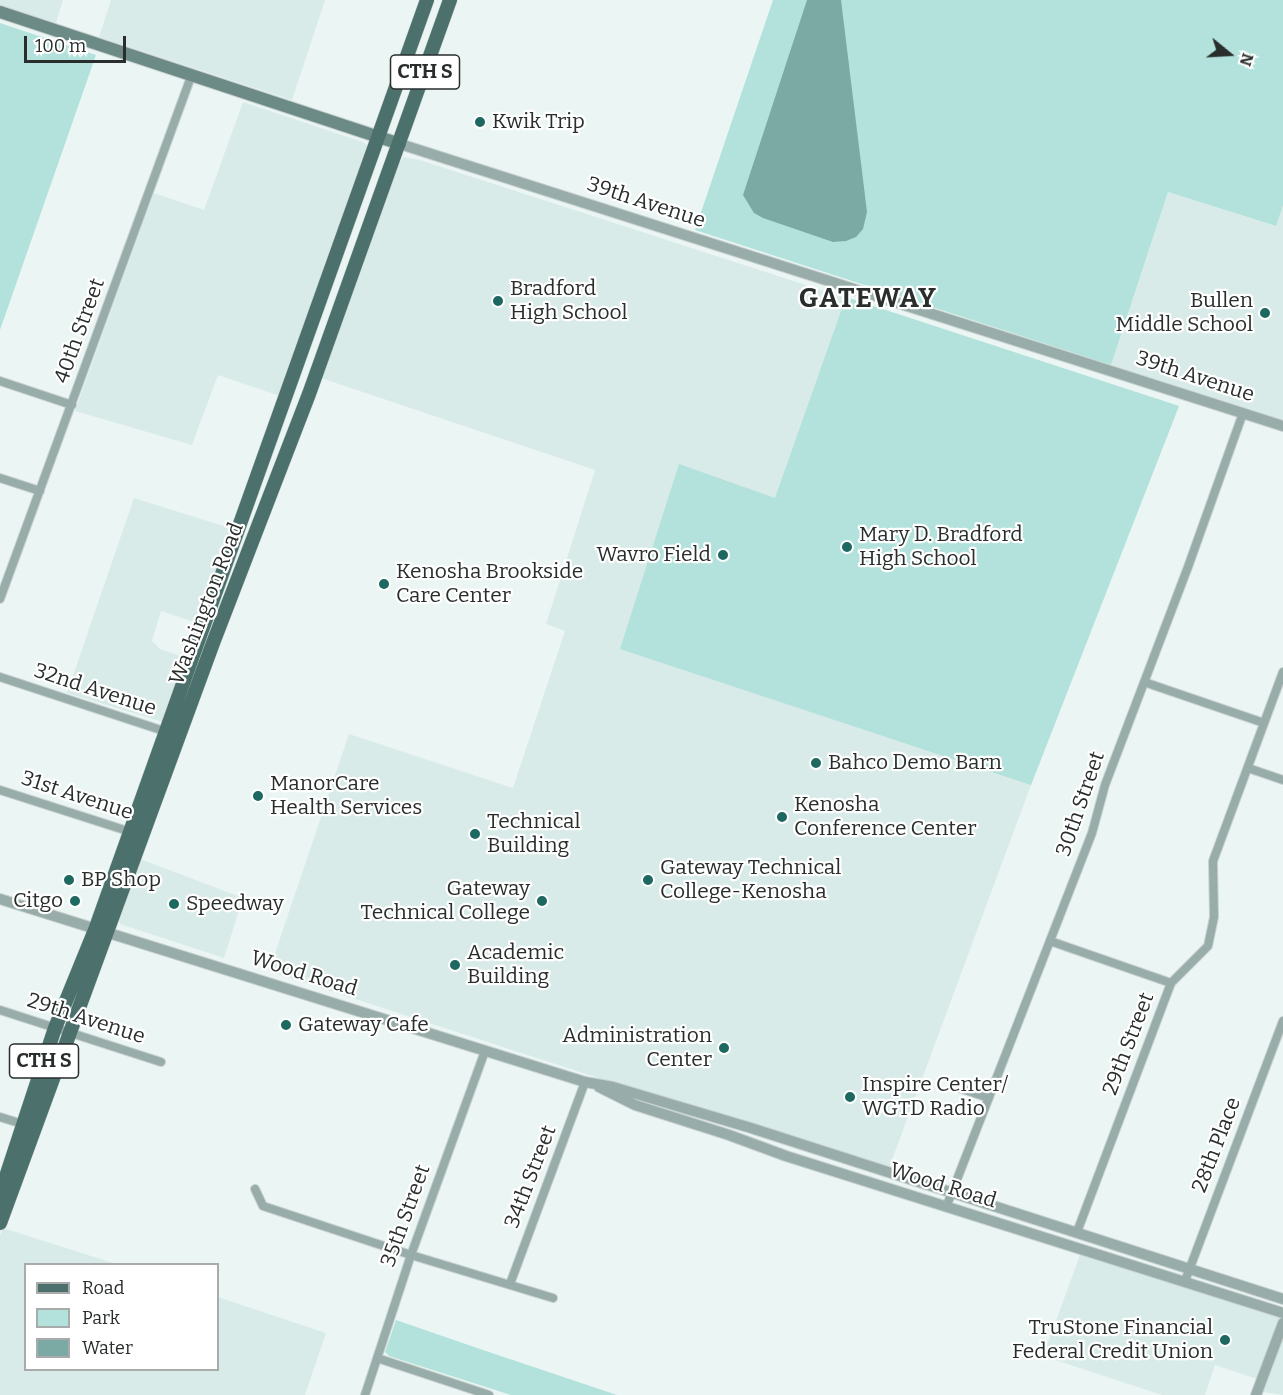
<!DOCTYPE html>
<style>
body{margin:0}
#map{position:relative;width:1283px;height:1395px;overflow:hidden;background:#ebf6f4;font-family:Bitter,serif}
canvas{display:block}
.legend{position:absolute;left:24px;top:1263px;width:195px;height:108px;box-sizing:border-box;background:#fff;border:2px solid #a9abab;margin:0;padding:8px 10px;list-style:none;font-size:18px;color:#292d2c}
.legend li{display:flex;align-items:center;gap:12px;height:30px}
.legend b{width:30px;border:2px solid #a9abab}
.north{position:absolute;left:1199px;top:24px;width:60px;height:60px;-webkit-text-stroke:4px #fff;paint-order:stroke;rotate:108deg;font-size:16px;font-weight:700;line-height:24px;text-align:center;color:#292d2c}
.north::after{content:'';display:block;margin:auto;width:21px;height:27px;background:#292d2c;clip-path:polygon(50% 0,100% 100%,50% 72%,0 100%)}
.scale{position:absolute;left:24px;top:36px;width:102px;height:27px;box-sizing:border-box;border:3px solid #292d2c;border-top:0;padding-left:8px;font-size:18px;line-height:21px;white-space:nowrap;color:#292d2c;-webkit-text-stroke:4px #fff;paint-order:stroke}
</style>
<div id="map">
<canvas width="1283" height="1395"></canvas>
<ul class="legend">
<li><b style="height:8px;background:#4c716c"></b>Road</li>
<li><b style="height:16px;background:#b2e2db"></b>Park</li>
<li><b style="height:16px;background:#7baaa4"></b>Water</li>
</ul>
<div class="north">N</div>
<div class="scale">100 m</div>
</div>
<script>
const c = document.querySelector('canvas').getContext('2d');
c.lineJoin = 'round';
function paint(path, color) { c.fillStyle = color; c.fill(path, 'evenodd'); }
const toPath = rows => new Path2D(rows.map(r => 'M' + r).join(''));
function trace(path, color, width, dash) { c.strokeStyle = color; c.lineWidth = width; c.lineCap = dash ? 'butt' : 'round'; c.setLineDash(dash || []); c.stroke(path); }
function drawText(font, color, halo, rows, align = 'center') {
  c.font = font + ' Bitter,serif'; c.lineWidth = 4.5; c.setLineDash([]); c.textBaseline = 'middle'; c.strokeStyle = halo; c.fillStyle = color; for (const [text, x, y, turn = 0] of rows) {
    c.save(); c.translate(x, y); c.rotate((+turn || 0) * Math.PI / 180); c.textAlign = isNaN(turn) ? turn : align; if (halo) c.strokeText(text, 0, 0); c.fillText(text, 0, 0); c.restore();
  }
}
paint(toPath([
 [0,0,63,0,56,23,0,5],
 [111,0,325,0,292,100,99,37],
 [243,102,363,142,370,148,280,396,218,375,192,445,75,411,154,193,204,210],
 [404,157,420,160,1179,406,1031,785,889,1168,629,1088,269,971,349,734,513,788,565,631,546,624,595,470,321,378,398,165],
 [1168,192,1275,226,1283,205,1283,420,1111,365],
 [134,498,230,528,200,624,161,611,152,641,160,649,189,659,163,722,67,693],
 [140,859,243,898,224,958,120,924,118,917],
 [3,1228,116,1264,26,1264,26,1370,218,1370,218,1297,326,1333,305,1395,0,1395,0,1235],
 [1080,1255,1283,1319,1283,1395,1263,1392,1266,1382,1215,1365,1205,1395,1162,1395,1043,1356]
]), '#d8ebe8');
paint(toPath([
 [773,0,1283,0,1283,205,1276,226,1168,192,1111,365,695,230],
 [0,23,96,55,0,330],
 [846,297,1179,406,1031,785,620,649,679,464,775,498],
 [396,1320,483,1350,617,1395,511,1395,389,1356,385,1352]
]), '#b2e2db');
paint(toPath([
 [807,0,841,0,867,212,863,229,856,237,846,241,833,242,763,218,754,213,743,195]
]), '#7baaa4');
const minor = toPath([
 [0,381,72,405],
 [0,478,40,491],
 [0,599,192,74],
 [0,677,170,733],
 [1144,682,1264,723],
 [1248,768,1283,780],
 [0,790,134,833],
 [1050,941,1171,983],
 [0,1010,161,1062],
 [953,1086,989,1098],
 [0,1117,26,1125],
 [255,1189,263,1206,411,1255,553,1298],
 [947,1205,1092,833,1105,785,1188,567,1243,413],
 [1077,1232,1171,983,1208,946,1214,917,1213,861,1283,672],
 [1185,1281,1283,1021],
 [510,1284,585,1082],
 [377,1358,489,1395],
 [365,1395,411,1255,485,1051]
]);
const tertiary = toPath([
 [400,144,1283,426],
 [0,899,585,1082,613,1087,751,1128,1283,1299],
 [599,1087,635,1105,729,1135,786,1156,1283,1313],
 [1256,1395,1283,1323]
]);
const secondary = toPath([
 [0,12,400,144]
]);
const primary = toPath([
 [0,1195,55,1028,95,930,427,0],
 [0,1223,213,643,309,394,450,0]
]);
trace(minor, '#c8d2d0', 10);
trace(tertiary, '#c8d2d0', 12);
trace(secondary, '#c8d2d0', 14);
trace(primary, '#c8d2d0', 15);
trace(minor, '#98aca9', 8);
trace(tertiary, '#98aca9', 10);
trace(secondary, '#6c8a86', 12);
trace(primary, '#4c716c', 14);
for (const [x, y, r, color] of [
 [480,122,6,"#1d6860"],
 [498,301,6,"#1d6860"],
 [1265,313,6,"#1d6860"],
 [847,547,6,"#1d6860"],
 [723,555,6,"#1d6860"],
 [384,584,6,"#1d6860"],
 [816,763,6,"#1d6860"],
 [258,796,6,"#1d6860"],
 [782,817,6,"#1d6860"],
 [475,834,6,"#1d6860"],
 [69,880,6,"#1d6860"],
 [648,880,6,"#1d6860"],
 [75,901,6,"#1d6860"],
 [542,901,6,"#1d6860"],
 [174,904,6,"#1d6860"],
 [455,965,6,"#1d6860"],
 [286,1025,6,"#1d6860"],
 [724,1048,6,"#1d6860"],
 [850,1097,6,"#1d6860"],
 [1225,1340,6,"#1d6860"]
]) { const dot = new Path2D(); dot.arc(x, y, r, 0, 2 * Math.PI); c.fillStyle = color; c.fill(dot); trace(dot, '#fff', 2); }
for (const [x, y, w] of [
 [425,72,69],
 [44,1061,69]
]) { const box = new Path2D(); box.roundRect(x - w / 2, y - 17, w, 34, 4.5); c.fillStyle = '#fff'; c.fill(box); trace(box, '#292d2c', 1.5); }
drawText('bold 20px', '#292d2c', null, [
 ["CTH S",425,72],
 ["CTH S",44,1061]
]);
drawText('21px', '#292d2c', '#fff', [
 ["Kwik Trip",492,122],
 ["Bradford",510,289],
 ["High School",510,313],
 ["Bullen",1253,301,"right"],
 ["Middle School",1253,325,"right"],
 ["Mary D. Bradford",859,535],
 ["High School",859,559],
 ["Wavro Field",711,555,"right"],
 ["Kenosha Brookside",396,572],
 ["Care Center",396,596],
 ["Bahco Demo Barn",828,763],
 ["ManorCare",270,784],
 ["Health Services",270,808],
 ["Kenosha",794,805],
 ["Conference Center",794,829],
 ["Technical",487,822],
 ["Building",487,846],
 ["Gateway Technical",660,868],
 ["College-Kenosha",660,892],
 ["BP Shop",81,880],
 ["Gateway",530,889,"right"],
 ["Technical College",530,913,"right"],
 ["Citgo",63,901,"right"],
 ["Speedway",186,904],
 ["Academic",467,953],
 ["Building",467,977],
 ["Gateway Cafe",298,1025],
 ["Administration",712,1036,"right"],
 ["Center",712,1060,"right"],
 ["Inspire Center/",862,1085],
 ["WGTD Radio",862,1109],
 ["TruStone Financial",1213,1328,"right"],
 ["Federal Credit Union",1213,1352,"right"]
], 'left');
drawText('21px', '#292d2c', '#fff', [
 ["39th Avenue",646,203,18],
 ["40th Street",80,331,-70],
 ["39th Avenue",1195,377,18],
 ["Washington Road",207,604,-69],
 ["32nd Avenue",95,690,18],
 ["31st Avenue",77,796,18],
 ["30th Street",1081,804,-71],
 ["Wood Road",304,974,17],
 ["29th Avenue",86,1019,18],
 ["29th Street",1129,1044,-69],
 ["28th Place",1217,1145,-69],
 ["34th Street",531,1177,-69],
 ["Wood Road",943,1186,17],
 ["35th Street",406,1216,-70]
]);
c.letterSpacing = '1.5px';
drawText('bold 27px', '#292d2c', '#fff', [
 ["GATEWAY",868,299]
]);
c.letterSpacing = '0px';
</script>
